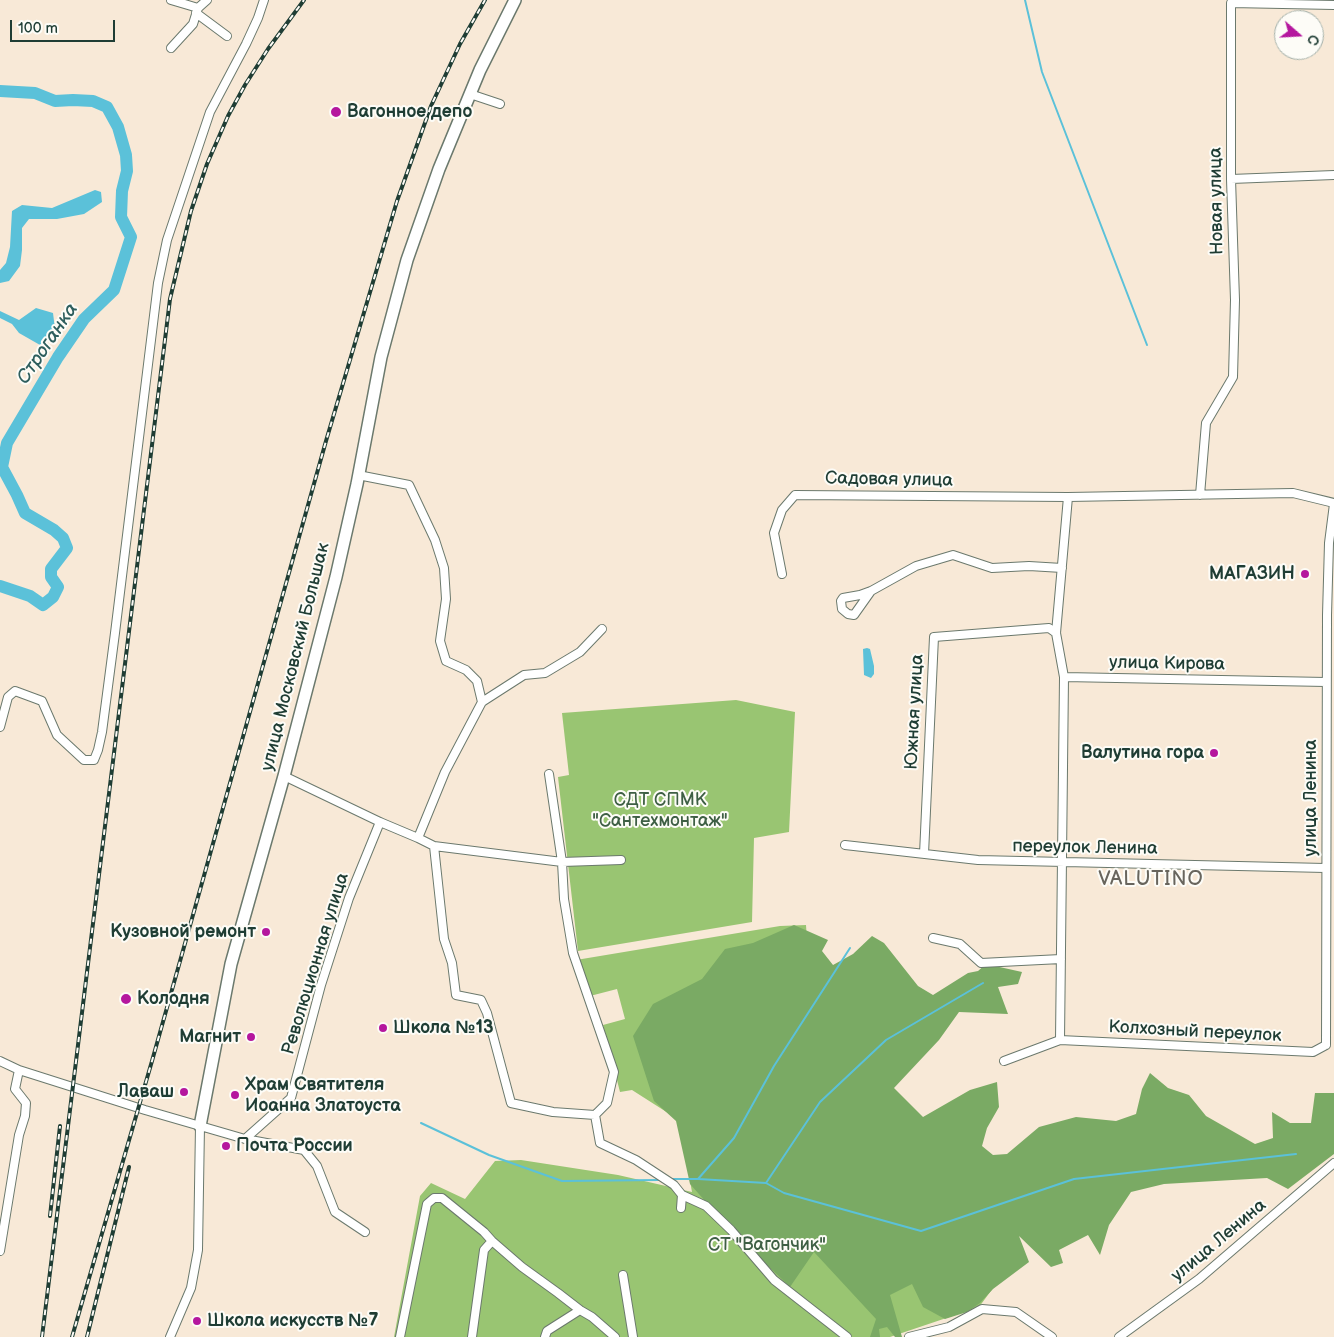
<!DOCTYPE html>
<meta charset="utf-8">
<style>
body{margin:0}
#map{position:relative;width:1334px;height:1337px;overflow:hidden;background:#f8e9d7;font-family:"Balsamiq Sans",sans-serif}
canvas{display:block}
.north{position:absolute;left:1274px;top:10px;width:50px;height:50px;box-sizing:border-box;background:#fdfcf7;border:1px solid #a4b0a9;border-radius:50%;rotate:109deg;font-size:14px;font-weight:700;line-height:20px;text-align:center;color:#1f3d34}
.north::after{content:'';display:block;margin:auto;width:18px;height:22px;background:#b5179e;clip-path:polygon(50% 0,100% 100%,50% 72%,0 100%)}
.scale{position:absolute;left:10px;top:20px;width:105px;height:22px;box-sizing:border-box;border:2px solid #1f3d34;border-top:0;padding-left:6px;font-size:15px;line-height:18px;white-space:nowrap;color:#1f3d34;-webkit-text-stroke:4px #fdfcf7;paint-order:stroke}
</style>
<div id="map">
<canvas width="1334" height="1337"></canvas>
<div class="north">С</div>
<div class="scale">100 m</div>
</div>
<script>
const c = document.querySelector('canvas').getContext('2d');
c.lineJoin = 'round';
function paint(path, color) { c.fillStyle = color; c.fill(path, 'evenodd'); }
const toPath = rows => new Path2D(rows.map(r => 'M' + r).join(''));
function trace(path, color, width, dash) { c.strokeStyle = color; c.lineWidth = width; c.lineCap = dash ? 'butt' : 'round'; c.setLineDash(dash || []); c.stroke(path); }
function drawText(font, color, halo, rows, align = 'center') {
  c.font = font + ' "Balsamiq Sans",sans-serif'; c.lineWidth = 4; c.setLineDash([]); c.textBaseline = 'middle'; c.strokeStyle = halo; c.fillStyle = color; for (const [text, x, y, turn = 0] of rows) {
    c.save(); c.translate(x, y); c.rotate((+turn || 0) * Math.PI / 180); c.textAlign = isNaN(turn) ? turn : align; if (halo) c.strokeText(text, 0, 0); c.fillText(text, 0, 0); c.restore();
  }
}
paint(toPath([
 [736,700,795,712,789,832,754,838,752,922,578,951,558,777,569,775,562,713],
 [806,925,810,985,1016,1257,979,1307,890,1337,394,1337,420,1196,431,1183,465,1199,495,1161,521,1160,618,1175,692,1192,679,1120,632,1090,620,1092,603,1025,625,1019,617,989,590,996,576,960,780,926]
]), '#99c572');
paint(toPath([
 [794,925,828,940,822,951,833,965,853,954,872,936,884,943,918,986,933,995,968,973,978,971,986,964,1022,972,1018,984,998,987,1008,1014,959,1012,939,1040,894,1088,923,1117,970,1090,997,1082,999,1107,987,1128,982,1146,993,1155,1007,1154,1039,1127,1076,1117,1116,1121,1136,1114,1142,1089,1150,1073,1168,1088,1189,1095,1206,1116,1255,1144,1273,1138,1272,1112,1290,1123,1311,1123,1315,1093,1334,1093,1334,1154,1288,1189,1267,1178,1164,1184,1131,1192,1109,1225,1100,1255,1088,1235,1059,1250,1063,1263,1051,1267,1019,1236,1029,1262,993,1289,980,1303,967,1312,945,1319,923,1307,912,1284,890,1295,902,1337,895,1337,887,1327,879,1329,880,1337,870,1337,876,1319,814,1252,790,1287,731,1230,690,1184,676,1121,654,1101,633,1036,653,1004,702,979,725,949,753,943]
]), '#7aaa64');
paint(toPath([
 [95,190,101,192,102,202,84,214,57,219,29,219,22,228,22,250,20,266,9,281,0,283,0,270,6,263,10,247,12,211,22,205,52,208],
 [36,308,53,313,55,329,40,345,19,333,12,324,0,318,0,311,19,320],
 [867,648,870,649,874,666,874,674,871,678,864,675,863,649]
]), '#5bc1d9');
trace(toPath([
 [1025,0,1042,72,1147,345],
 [421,1123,489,1155,562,1181,659,1180],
 [671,1179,698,1179,766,1183,784,1193,921,1231,1074,1179,1296,1154],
 [698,1179,734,1138,774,1066,850,948],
 [766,1183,820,1102,886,1040,983,983]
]), '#5bc1d9', 2);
trace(toPath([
 [0,91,35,93,55,101,73,100,93,101,107,107,118,127,126,155,127,171,122,191,121,217,131,237,114,290,84,319,58,357,7,443,2,467,17,495,25,513,54,530,63,538,67,548,51,569,51,577,58,587,53,597,43,605,30,596,0,586]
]), '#5bc1d9', 12);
const street = toPath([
 [171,0,198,8,207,0],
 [196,13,227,36],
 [171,48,193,24,198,8],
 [470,94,500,104],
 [1231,179,1334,175],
 [358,475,409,485,435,540,444,568,446,599,440,641,446,661,466,670,477,681,482,702],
 [1200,495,1206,423,1233,377,1235,300,1231,179,1231,3,1334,5],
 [782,574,774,533,782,510,795,495,1068,497,1293,493,1334,503],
 [871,591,854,615,848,614,842,609,841,601,843,598,860,595,871,591,916,566,953,555,992,568,1029,566,1062,568],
 [1064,677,1326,682],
 [0,727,8,697,15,691,42,701,57,735,84,760,94,760,98,750,102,732,115,633,158,283,167,240,210,112,246,44,258,18,264,0],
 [284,776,380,822,418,838,445,772,482,702,524,675,545,673,580,652,602,629],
 [418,838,434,846,444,939,452,963,456,995,481,1000,487,1013,511,1103,553,1112,595,1115,607,1103,614,1072,573,953,564,899,562,862,549,774],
 [845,845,978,860,1325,868],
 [434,846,562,862,621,860],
 [924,854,934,637,1049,628,1056,633],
 [933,938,960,944,981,963,1061,959],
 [1060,1040,1064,677,1056,633,1068,497],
 [1326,1045,1327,615,1329,543,1334,504],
 [0,1061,19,1070,15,1089,26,1103,25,1116,19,1135,0,1251],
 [1004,1061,1060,1040,1313,1052,1326,1045],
 [19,1070,145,1110,245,1139,291,1098,321,985,349,898,380,822],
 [595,1115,600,1143,636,1160,674,1185,682,1195,706,1206,731,1230,774,1280,847,1337],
 [245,1139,304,1150,317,1166,335,1212,365,1232],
 [681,1208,682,1195],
 [623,1275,633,1337],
 [170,1337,191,1288,198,1250,200,1126],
 [400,1337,427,1204,434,1198,442,1198,484,1232,492,1241,522,1267,558,1293,580,1310,592,1317,615,1337],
 [472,1337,484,1250,492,1241],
 [545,1337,547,1331,580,1310],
 [909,1337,949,1327,982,1309,1016,1312,1052,1337],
 [1119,1337,1199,1279,1334,1163]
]);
const secondary = toPath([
 [200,1126,231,964,284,776,336,577,357,484,381,357,407,260,439,169,480,70,515,0]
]);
trace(street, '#6b796d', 10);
trace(secondary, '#6b796d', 14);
trace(street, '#fff', 8);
trace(secondary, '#fff', 11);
const rail = toPath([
 [50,1216,60,1126],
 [42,1337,170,299,191,211,207,164,228,116,245,85,268,49,304,0],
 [72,1337,152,1061,326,441,397,201,431,106,460,44,485,0],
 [87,1337,129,1167]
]);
trace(rail, '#1f3d34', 4);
trace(rail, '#fdfcf7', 2, [5.5]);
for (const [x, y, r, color] of [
 [336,112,6,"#b5179e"],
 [1305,574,5,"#b5179e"],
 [1214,753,5,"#b5179e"],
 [266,932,5,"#b5179e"],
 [126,999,6,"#b5179e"],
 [383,1028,5,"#b5179e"],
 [251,1037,5,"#b5179e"],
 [184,1092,5,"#b5179e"],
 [235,1095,5,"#b5179e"],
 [226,1146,5,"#b5179e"],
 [197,1321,5,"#b5179e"]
]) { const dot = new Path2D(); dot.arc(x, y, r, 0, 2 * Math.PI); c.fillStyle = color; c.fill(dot); trace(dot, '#fdfcf7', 2); }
drawText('bold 18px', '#1f3d34', '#fdfcf7', [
 ["Вагонное депо",347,112],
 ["МАГАЗИН",1295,574,"right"],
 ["Валутина гора",1204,753,"right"],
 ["Кузовной ремонт",256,932,"right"],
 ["Колодня",137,999],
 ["Школа №13",393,1028],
 ["Магнит",241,1037,"right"],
 ["Храм Святителя",245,1085],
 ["Иоанна Златоуста",245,1106],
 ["Лаваш",174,1092,"right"],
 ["Почта России",236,1146],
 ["Школа искусств №7",207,1321]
], 'left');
drawText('18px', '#1f3d34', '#fdfcf7', [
 ["Новая улица",1217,201,-91],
 ["Садовая улица",889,480,1],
 ["улица Московский Большак",296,657,-76],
 ["улица Кирова",1167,664,1],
 ["Южная улица",915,712,-87],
 ["улица Ленина",1311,798,-90],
 ["переулок Ленина",1085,848,1],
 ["Революционная улица",316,964,-73],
 ["Колхозный переулок",1195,1032,3],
 ["улица Ленина",1219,1241,-40]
]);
drawText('18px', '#3e5f44', '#fdfcf7', [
 ["СДТ СПМК",660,800],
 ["\"Сантехмонтаж\"",660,821],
 ["СТ \"Вагончик\"",767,1245]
]);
drawText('italic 19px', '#2e5e5d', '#fdfcf7', [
 ["Строганка",48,344,-56]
]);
c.letterSpacing = '1px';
drawText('20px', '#68655d', '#fdfcf7', [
 ["VALUTINO",1151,880]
]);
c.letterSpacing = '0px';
</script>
